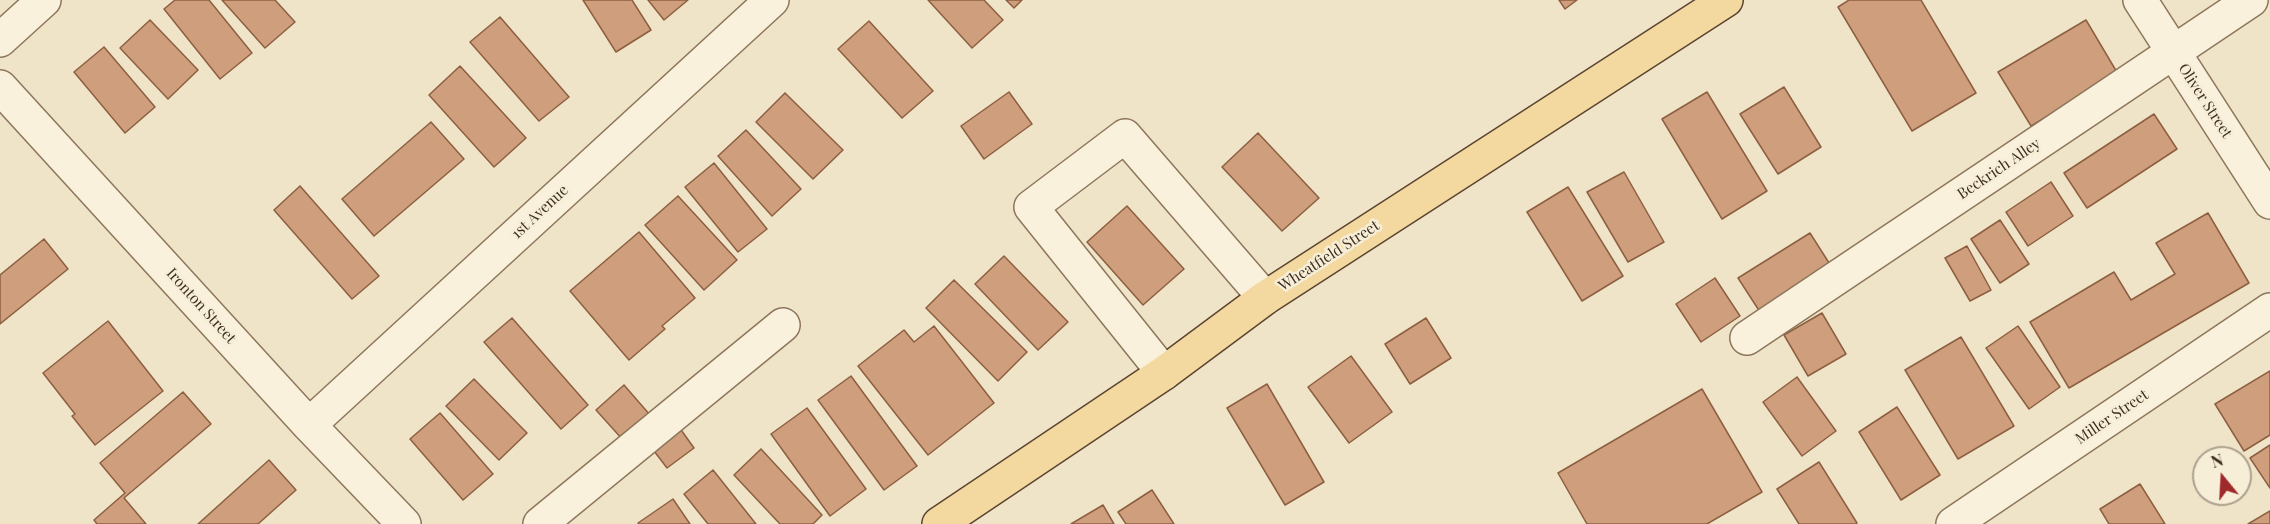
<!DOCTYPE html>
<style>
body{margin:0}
#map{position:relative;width:2270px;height:524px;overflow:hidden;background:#f0e4c8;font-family:"Playfair Display",serif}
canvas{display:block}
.north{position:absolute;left:2192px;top:446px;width:60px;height:60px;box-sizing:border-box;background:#f7eed8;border:2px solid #ada18e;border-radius:50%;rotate:342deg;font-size:16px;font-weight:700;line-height:24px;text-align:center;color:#3d2e20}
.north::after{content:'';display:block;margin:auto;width:21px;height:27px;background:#9e2a2b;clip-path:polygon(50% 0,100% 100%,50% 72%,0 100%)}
</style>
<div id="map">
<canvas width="2270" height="524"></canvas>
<div class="north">N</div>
</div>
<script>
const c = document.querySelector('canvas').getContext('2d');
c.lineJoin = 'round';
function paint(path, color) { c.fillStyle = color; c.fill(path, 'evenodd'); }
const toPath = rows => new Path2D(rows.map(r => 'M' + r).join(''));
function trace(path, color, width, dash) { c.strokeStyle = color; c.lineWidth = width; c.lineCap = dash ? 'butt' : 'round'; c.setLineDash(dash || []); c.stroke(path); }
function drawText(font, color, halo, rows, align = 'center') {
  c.font = font + ' "Playfair Display",serif'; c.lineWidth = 5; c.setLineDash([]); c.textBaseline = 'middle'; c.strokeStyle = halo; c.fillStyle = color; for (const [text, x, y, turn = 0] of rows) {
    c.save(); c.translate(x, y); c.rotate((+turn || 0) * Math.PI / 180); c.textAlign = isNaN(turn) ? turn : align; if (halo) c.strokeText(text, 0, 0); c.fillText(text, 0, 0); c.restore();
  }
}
const building = toPath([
 [175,0,209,0,252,53,220,79,164,9,175,0],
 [222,0,275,0,295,22,265,48,222,0],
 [583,0,632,0,651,30,616,52,583,0],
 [648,0,688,0,664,20,648,0],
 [928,0,984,0,1003,20,972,48,928,0],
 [1006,0,1022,0,1014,8,1006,0],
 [1559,0,1577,0,1565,9,1559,0],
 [1849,0,1921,0,1976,93,1912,131,1838,7,1849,0],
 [500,17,569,97,539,121,470,42,500,17],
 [150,20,198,70,168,99,120,48,150,20],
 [2086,20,2118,74,2031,126,1998,72,2086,20],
 [869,21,933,91,902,118,838,49,869,21],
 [104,47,155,107,125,133,74,72,104,47],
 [460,66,526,138,494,167,429,95,460,66],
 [1784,87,1821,147,1778,174,1740,114,1784,87],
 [1009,92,1032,124,984,159,961,126,1009,92],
 [1707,92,1767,191,1722,219,1662,119,1707,92],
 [785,93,843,150,813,179,756,122,785,93],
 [2154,114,2177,149,2087,208,2064,173,2154,114],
 [431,122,464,159,374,236,342,199,431,122],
 [746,130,801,189,772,216,718,156,746,130],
 [1258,133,1319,198,1282,231,1222,167,1258,133],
 [714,163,767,229,738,252,685,187,714,163],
 [1624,172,1664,242,1628,262,1587,192,1624,172],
 [2051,182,2073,216,2028,246,2006,212,2051,182],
 [300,186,379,276,352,299,274,210,300,186],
 [1568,187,1623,276,1582,301,1527,212,1568,187],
 [678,196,737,260,704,290,645,225,678,196],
 [1127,206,1184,269,1143,305,1087,242,1127,206],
 [2208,213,2249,283,2069,388,2030,322,2114,272,2131,300,2175,274,2156,243,2208,213],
 [2000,220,2029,264,2000,283,1971,239,2000,220],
 [639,232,695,298,662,326,665,329,629,360,570,291,639,232],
 [1810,233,1831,266,1760,312,1738,278,1810,233],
 [44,239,68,269,0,324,0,275,44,239],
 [1967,246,1991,290,1970,301,1945,258,1967,246],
 [1004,256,1068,322,1038,350,975,284,1004,256],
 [1715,278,1740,316,1701,342,1676,304,1715,278],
 [954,280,1027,352,998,381,926,308,954,280],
 [1822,313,1846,354,1808,376,1784,335,1822,313],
 [512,318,588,405,561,429,484,342,512,318],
 [1426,318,1451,358,1410,384,1385,344,1426,318],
 [108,321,163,391,95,445,72,416,75,414,43,373,108,321],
 [934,326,994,403,928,455,858,366,904,330,914,342,934,326],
 [2018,326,2060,387,2029,409,1986,348,2018,326],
 [1961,337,2014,426,1958,459,1905,370,1961,337],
 [1351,356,1392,412,1349,443,1308,387,1351,356],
 [2270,371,2270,435,2244,451,2215,404,2270,371],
 [851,376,917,466,884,490,818,400,851,376],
 [1797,377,1836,431,1802,456,1763,402,1797,377],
 [474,379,527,433,499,460,446,406,474,379],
 [1267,384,1324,482,1285,505,1227,408,1267,384],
 [624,385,650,415,623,440,596,410,624,385],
 [1702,389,1762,492,1707,524,1587,524,1558,473,1702,389],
 [183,392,211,424,124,498,146,524,97,524,94,520,125,493,100,463,183,392],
 [1897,407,1940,475,1901,500,1859,432,1897,407],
 [807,408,866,489,830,516,771,434,807,408],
 [440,413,493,474,463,500,410,439,440,413],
 [679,427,694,448,667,468,651,447,679,427],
 [2270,445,2270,488,2250,458,2270,445],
 [761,449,822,515,813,524,780,524,734,475,761,449],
 [269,460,296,490,258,524,198,524,269,460],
 [1819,462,1857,523,1856,524,1799,524,1777,489,1819,462],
 [713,470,756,524,708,524,684,494,713,470],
 [2140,484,2165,524,2109,524,2100,509,2140,484],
 [1152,490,1174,524,1126,524,1118,512,1152,490],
 [673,499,690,524,639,524,638,523,673,499],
 [1103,505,1114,524,1071,524,1103,505],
 [2270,511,2270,524,2248,524,2270,511]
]);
paint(building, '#cf9f7d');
trace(building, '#8d5f41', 1.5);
const minor = toPath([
 [2140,0,2270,202],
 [0,40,44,0],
 [0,87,309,425,404,524],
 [1747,338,2251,0],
 [1164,373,1031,207,1125,136,1265,298],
 [309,425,772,0],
 [540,524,783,325],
 [1953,524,2270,310]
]);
const major = toPath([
 [939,524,1164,373,1265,298,1726,0]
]);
trace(minor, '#8d765c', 36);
trace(major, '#5b4430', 36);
trace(minor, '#faf1dc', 33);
trace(major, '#f3d9a0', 33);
drawText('15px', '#3d2e20', '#f7eed8', [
 ["Oliver Street",2205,101,57],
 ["Beckrich Alley",1999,169,-34],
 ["1st Avenue",540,212,-43],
 ["Wheatfield Street",1329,256,-33],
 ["Ironton Street",201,306,48],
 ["Miller Street",2112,417,-34]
]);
</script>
